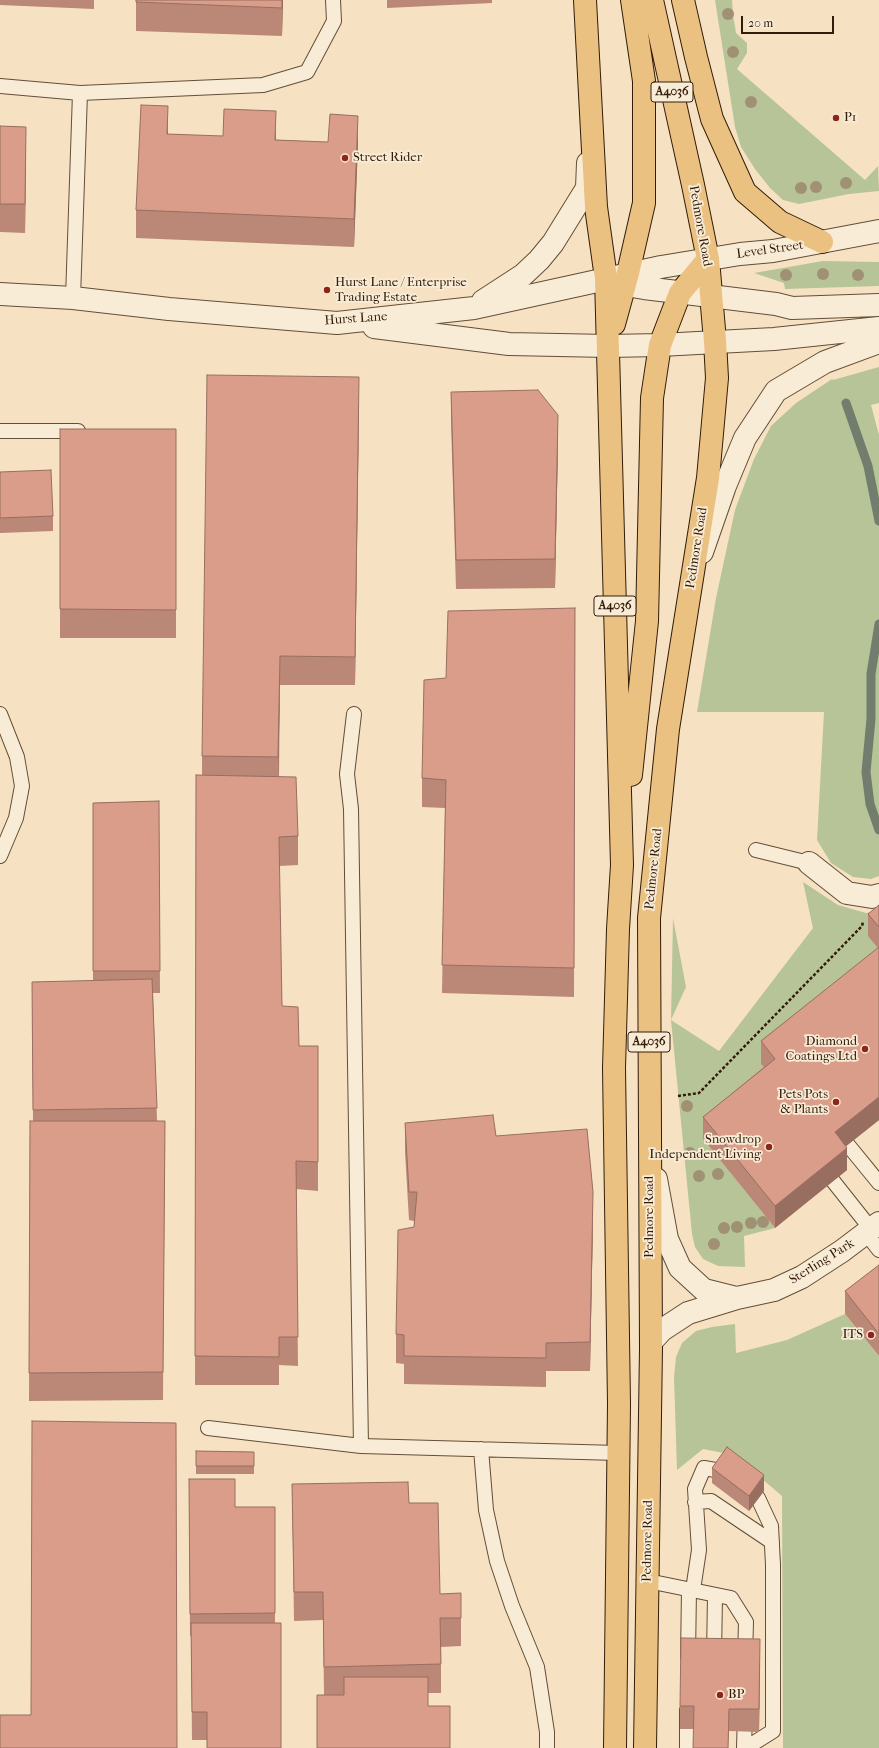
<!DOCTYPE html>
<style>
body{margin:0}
#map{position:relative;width:879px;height:1748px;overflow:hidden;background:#f6e2c2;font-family:"IM FELL French Canon",serif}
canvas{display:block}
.scale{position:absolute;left:741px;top:16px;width:93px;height:18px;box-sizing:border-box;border:2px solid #321c09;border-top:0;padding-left:5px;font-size:12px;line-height:14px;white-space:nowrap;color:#321c09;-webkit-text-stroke:3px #f9ecd7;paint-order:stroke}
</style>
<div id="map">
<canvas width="879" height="1748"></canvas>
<div class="scale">20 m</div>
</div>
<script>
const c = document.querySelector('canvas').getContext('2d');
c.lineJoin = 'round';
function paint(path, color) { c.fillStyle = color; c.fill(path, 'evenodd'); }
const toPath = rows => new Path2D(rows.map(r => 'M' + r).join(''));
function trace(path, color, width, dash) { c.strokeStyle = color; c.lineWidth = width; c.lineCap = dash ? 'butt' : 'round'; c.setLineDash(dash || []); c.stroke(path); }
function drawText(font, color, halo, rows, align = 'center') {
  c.font = font + ' "IM FELL French Canon",serif'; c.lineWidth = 3.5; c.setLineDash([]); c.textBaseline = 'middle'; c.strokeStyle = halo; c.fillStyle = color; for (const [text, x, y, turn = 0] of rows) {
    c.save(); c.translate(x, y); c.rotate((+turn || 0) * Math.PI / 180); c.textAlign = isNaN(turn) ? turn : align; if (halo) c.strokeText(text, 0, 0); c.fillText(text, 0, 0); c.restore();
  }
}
paint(toPath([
 [715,0,732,0,733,15,736,33,747,43,747,53,737,69,865,180,878,166,879,191,849,194,799,204,783,200,770,188,755,169,741,147,735,127],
 [823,261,879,262,879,286,785,289,784,283,754,273],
 [879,367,879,403,871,405,879,435,879,876,871,879,853,877,831,863,817,840,824,712,697,712,716,598,735,510,754,459,771,426,796,403,832,379,833,380],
 [803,882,838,905,866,913,879,911,879,950,762,1064,775,1081,703,1139,775,1228,744,1236,745,1267,718,1266,703,1259,695,1247,692,1234,671,1020,673,918,686,987,671,1020,719,1051,813,928],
 [845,1314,879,1356,879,1748,783,1748,782,1496,734,1455,703,1449,677,1470,674,1377,676,1357,682,1343,696,1331,712,1327,735,1324,736,1353,787,1340]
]), '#b7c498');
trace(toPath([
 [846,403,868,466,879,521],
 [879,624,871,674,871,719,866,772,870,804,879,830]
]), '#727d6d', 9);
const service = toPath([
 [0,86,80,93],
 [73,298,80,93,263,85,307,72,334,21,333,0],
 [0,431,78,431],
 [0,714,17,757,22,786,16,818,0,856],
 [354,714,347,774,351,809,361,1446],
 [756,850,809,863],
 [848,1145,879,1183],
 [833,1181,871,1229],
 [866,1233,879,1250],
 [208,1428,361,1446,618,1453],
 [481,1449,486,1510,497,1561,512,1606,537,1667,547,1732,547,1748],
 [695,1502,711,1501,772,1542],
 [648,1581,731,1598,746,1622,745,1659],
 [693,1590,699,1550,695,1489,704,1468,721,1471,758,1498,771,1526,773,1565,773,1731,746,1748],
 [714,1656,715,1595],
 [688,1657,689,1589],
 [687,1748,687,1710],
 [744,1748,745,1713]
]);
const minor = toPath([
 [809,863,847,893,872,897,879,895],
 [656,1179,667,1239,680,1268,704,1290,736,1298],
 [651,1342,662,1330,688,1313,737,1298,774,1290,802,1277,842,1251,879,1223]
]);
const tertiary = toPath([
 [609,279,625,285,644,288,776,304,792,308,879,305],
 [0,294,73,298,169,309,337,323,474,308,661,267,740,254,773,251,879,231],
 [483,301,523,275,539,260,553,243,587,188,588,163],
 [374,327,509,344,608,346,660,345,774,339,879,328],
 [702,552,725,486,745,438,776,391,825,362,879,342]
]);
const trunk = toPath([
 [585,0,596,207,606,278,622,865,618,929,614,1068,619,1404,615,1748],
 [683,0,696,57,712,119,745,192,780,222,822,242],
 [614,324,628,273,644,203,644,81,632,0],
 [631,775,647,621,652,398,660,345,680,293,708,259],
 [645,1748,651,1348,649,918,668,729,708,478,717,378,715,341,708,259,693,185,652,0]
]);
trace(service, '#634e37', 16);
trace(minor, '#634e37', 24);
trace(tertiary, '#634e37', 24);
trace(trunk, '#321c09', 24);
trace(toPath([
 [678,1096,699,1093,862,926,863,922]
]), '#321c09', 2.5, [3, 2]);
trace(service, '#f9ecd7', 14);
trace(minor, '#f9ecd7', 22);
trace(tertiary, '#f9ecd7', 22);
trace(trunk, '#ebc181', 22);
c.fillStyle = '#a09174';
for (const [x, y] of [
 [728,14],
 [733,52],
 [751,102],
 [846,183],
 [816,187],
 [801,188],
 [823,274],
 [786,275],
 [858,275],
 [687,1106],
 [690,1153],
 [718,1174],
 [699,1176],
 [763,1222],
 [751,1223],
 [737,1227],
 [724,1228],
 [714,1244]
]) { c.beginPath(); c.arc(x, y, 6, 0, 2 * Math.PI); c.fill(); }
paint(toPath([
 [0,0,94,0,94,9,0,5],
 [136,0,283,0,282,36,136,31],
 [387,0,492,0,492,3,387,8],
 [0,126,26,155,25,233,0,232],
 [168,134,358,144,354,247,136,238,136,210],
 [451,392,558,443,555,588,456,589,451,421],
 [359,405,355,685,280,685,279,777,298,836,298,865,279,866,282,1006,299,1046,318,1046,318,1191,296,1189,298,1366,279,1365,279,1385,195,1385,196,775,202,775,202,756],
 [60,429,176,429,176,638,60,638],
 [0,472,53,516,53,531,0,533],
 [575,608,574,997,442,993,445,808,422,807,422,778,446,678],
 [159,801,160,993,153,993,157,1121,165,1121,163,1400,29,1401,30,1121,33,1121,32,982,93,981,93,803],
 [879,905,879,1120,846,1146,847,1170,775,1228,703,1139,703,1117,764,1067,761,1064,761,1041,878,948,868,936,868,914],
 [405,1123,496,1136,593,1221,590,1371,546,1371,546,1387,404,1384,404,1364,396,1363,396,1334,414,1227,414,1221,409,1220,405,1152],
 [879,1265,879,1356,845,1314,845,1291],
 [196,1451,254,1452,254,1474,196,1474],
 [712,1468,764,1491,749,1511,712,1483],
 [189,1479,235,1507,275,1507,275,1623,207,1740,192,1740,191,1636,190,1636],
 [292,1484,409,1503,440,1594,461,1593,461,1646,441,1647,441,1693,428,1693,428,1706,450,1748,324,1695,323,1620,294,1621],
 [760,1662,759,1732,729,1731,728,1748,693,1748,694,1729,680,1729,680,1706]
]), '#bb8777');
paint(toPath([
 [282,0,283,0,282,36],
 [168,106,168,134,167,134],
 [276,111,276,139,275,168,275,140],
 [358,116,358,144,354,247,354,219],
 [26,127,26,155,25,233,25,204],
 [359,377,359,405,355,685,355,657],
 [558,415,558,443,555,588,555,559],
 [280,656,280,685,278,786,278,757],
 [879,1097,879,1120,835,1155,835,1132],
 [847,1148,847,1170,775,1228,775,1206],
 [593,1192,593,1221,590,1371,590,1342],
 [764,1475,764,1491,749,1511,749,1496],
 [760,1639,760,1662,759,1732,759,1709]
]), '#986e61');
const building = toPath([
 [136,0,282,0,282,8,136,2,136,0],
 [141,105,168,106,167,134,223,136,224,109,276,111,275,140,328,142,330,114,358,116,354,219,136,210,141,105],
 [0,126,26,127,25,204,0,204,0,126],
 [207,375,359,377,355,657,280,656,278,757,202,756,207,375],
 [538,390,558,415,555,559,456,560,451,392,538,390],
 [60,429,176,429,176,610,60,609,60,429],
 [51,470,53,516,0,518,0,472,51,470],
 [575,608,574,968,442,965,446,780,422,778,424,680,446,678,448,611,575,608],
 [196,775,296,777,298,836,279,837,282,1006,298,1007,299,1046,318,1046,318,1162,296,1161,298,1337,279,1337,279,1357,195,1356,196,775],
 [159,801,160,971,93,971,93,803,159,801],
 [879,905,879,927,868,914,879,905],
 [879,947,879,1097,835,1132,847,1148,775,1206,703,1117,775,1059,761,1041,879,947],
 [152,979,157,1108,33,1110,32,982,152,979],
 [493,1115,496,1136,587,1129,593,1192,590,1342,546,1343,546,1358,404,1356,404,1335,396,1334,398,1230,414,1227,417,1192,409,1192,405,1123,493,1115],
 [30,1121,165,1121,163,1372,29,1373,30,1121],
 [879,1265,879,1334,845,1291,879,1265],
 [32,1421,176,1423,177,1748,0,1748,0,1715,31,1715,32,1421],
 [727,1447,764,1475,749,1496,712,1468,727,1447],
 [196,1451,254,1452,254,1466,196,1466,196,1451],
 [189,1479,235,1479,235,1507,275,1507,275,1613,190,1614,189,1479],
 [408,1482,409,1503,438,1503,440,1594,461,1593,461,1618,440,1618,441,1664,324,1667,323,1592,294,1592,292,1484,408,1482],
 [191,1623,281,1623,281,1748,207,1748,207,1712,192,1712,191,1623],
 [681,1638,760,1639,759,1709,729,1709,728,1748,693,1748,694,1706,680,1706,681,1638],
 [344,1677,428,1677,428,1706,450,1706,450,1748,317,1748,317,1695,344,1695,344,1677]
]);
paint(building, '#d99d8a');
trace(building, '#986e61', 1);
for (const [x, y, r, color] of [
 [836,118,4,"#8f2418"],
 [345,158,4,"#8f2418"],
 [327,290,4,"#8f2418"],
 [865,1049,4,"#8f2418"],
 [836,1102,4,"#8f2418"],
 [769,1147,4,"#8f2418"],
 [871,1335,4,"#8f2418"],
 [720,1695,4,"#8f2418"]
]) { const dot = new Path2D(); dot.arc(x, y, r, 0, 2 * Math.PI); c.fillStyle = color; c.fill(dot); trace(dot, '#f9ecd7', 1.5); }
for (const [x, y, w] of [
 [672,92,42],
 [615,606,42],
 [649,1042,42]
]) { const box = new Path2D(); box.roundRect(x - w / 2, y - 10, w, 20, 3); c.fillStyle = '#f9ecd7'; c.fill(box); trace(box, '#321c09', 1); }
drawText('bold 12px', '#321c09', null, [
 ["A4036",672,92],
 ["A4036",615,606],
 ["A4036",649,1042]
]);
drawText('13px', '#321c09', '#f9ecd7', [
 ["P1",844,118],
 ["Street Rider",353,158],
 ["Hurst Lane / Enterprise",335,283],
 ["Trading Estate",335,298],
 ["Diamond",857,1042,"right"],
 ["Coatings Ltd",857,1057,"right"],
 ["Pets Pots",828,1095,"right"],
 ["& Plants",828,1110,"right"],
 ["Snowdrop",761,1140,"right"],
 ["Independent Living",761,1155,"right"],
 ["ITS",863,1335,"right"],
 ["BP",728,1695]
], 'left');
drawText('13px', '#321c09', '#f9ecd7', [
 ["Pedmore Road",700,226,80],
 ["Level Street",770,250,-8],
 ["Hurst Lane",356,319,-4],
 ["Pedmore Road",697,548,-81],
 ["Pedmore Road",654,869,-84],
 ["Pedmore Road",650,1217,-90],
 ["Sterling Park",822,1262,-32],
 ["Pedmore Road",648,1541,-89]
]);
</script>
